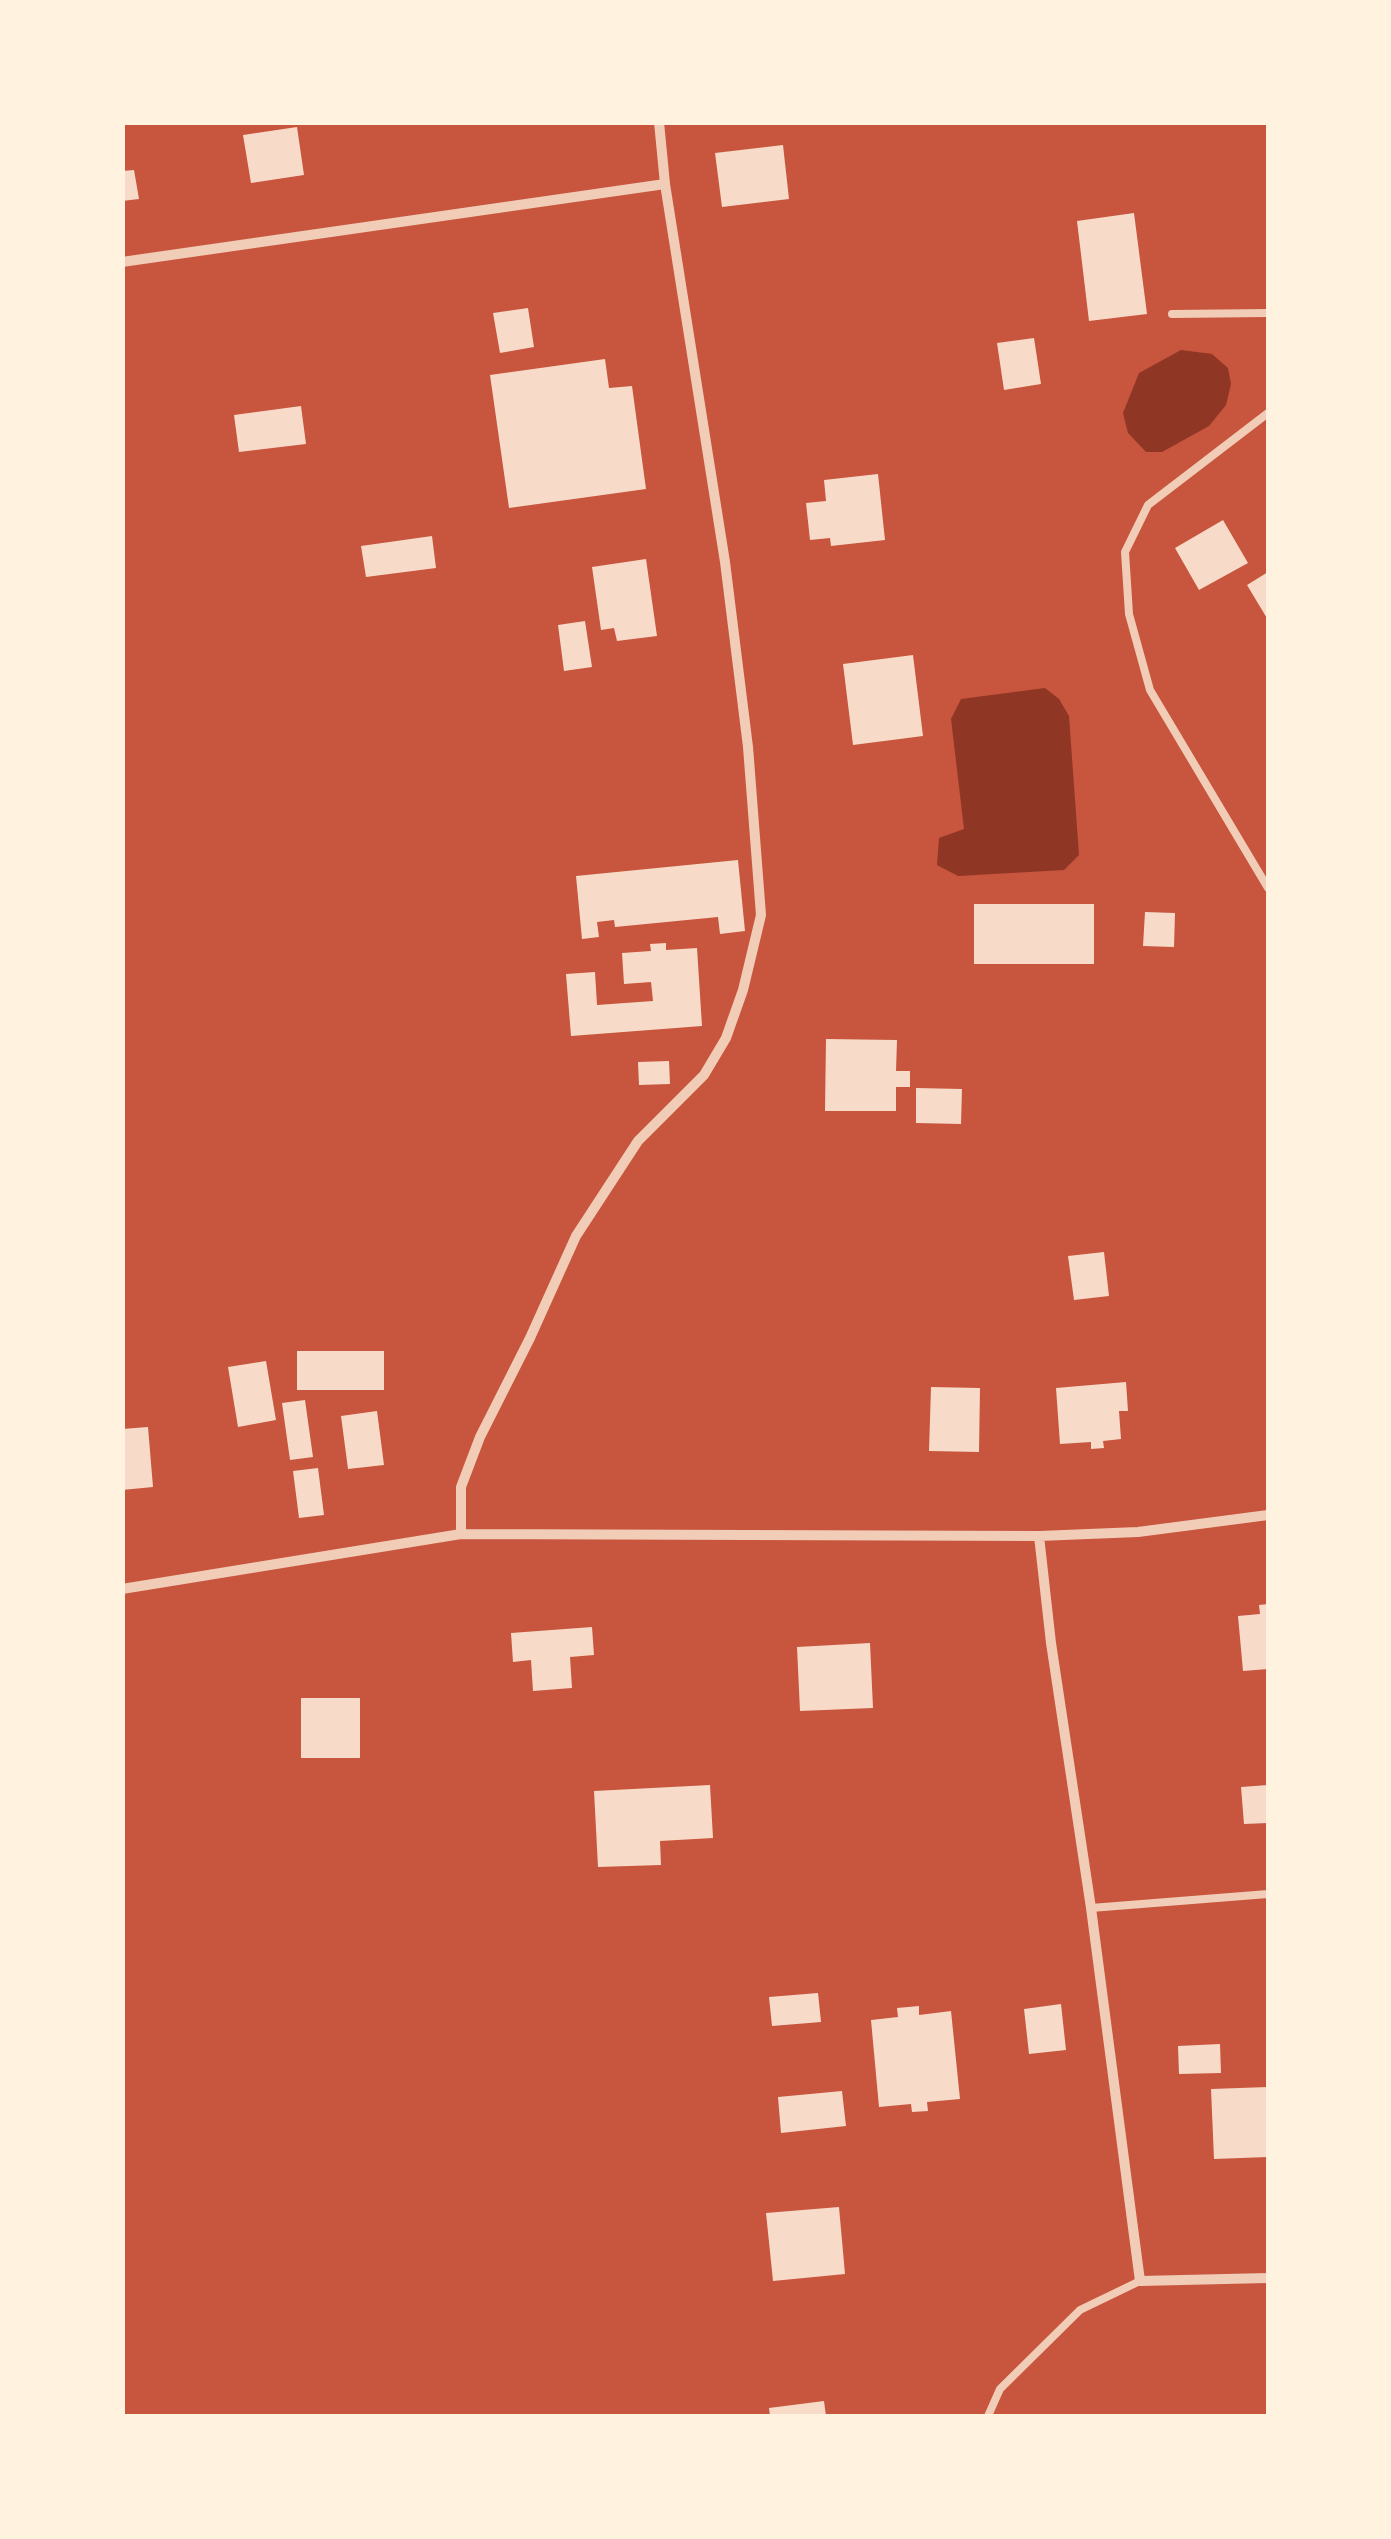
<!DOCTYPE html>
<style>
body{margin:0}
#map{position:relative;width:1391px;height:2539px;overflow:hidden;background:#c8553d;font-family:"Open Sans",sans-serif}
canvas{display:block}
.frame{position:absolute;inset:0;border:125px solid #fff3e0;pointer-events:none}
</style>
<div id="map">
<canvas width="1391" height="2539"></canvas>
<div class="frame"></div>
</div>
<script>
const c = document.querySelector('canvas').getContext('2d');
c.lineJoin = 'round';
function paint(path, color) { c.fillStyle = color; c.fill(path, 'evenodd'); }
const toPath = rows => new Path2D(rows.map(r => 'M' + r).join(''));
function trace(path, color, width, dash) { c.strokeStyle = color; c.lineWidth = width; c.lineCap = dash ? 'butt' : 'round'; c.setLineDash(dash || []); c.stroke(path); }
paint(toPath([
 [1181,350,1212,354,1228,368,1231,384,1226,405,1209,426,1162,452,1146,452,1128,433,1123,413,1139,373],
 [1045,688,1059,699,1069,716,1079,855,1064,870,958,876,937,865,939,838,964,829,951,719,961,699]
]), '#8f3625');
paint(toPath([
 [297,127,304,175,251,183,243,135],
 [783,145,789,199,722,207,715,153],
 [134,170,139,199,122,201,122,171],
 [1134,213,1147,314,1089,321,1077,221],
 [528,308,534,347,500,353,493,313],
 [1034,338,1041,384,1004,390,997,343],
 [605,359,609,388,632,386,646,489,509,508,490,375],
 [301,406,306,444,239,452,234,415],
 [878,474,885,540,831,546,830,538,810,540,806,503,826,501,824,480],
 [1223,520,1248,563,1199,590,1175,548],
 [432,536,436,568,366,577,361,546],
 [646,559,657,636,617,641,614,628,601,630,592,567],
 [1268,572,1268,620,1247,585],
 [585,621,592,667,564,671,558,625],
 [913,655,923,736,853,745,843,664],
 [738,860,745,931,720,934,718,917,615,927,614,920,597,922,599,937,582,939,576,876],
 [974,904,1094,904,1094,964,974,964],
 [1145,912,1175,913,1174,947,1143,946],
 [666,943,666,950,697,948,702,1026,571,1036,566,974,595,972,597,1005,653,1001,651,982,624,984,622,953,651,951,650,944],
 [826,1039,897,1040,896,1071,910,1071,910,1087,896,1087,896,1111,825,1111],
 [669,1061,670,1084,639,1085,638,1062],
 [916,1088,962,1089,961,1124,916,1123],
 [1104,1252,1109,1296,1074,1300,1068,1256],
 [297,1351,384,1351,384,1390,297,1390],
 [266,1361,276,1420,238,1427,228,1367],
 [1126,1382,1128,1411,1119,1411,1121,1439,1103,1441,1104,1448,1091,1449,1091,1442,1060,1444,1056,1388],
 [931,1387,980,1388,979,1452,929,1451],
 [305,1400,313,1457,290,1460,282,1403],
 [377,1411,384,1465,348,1469,341,1416],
 [148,1427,153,1487,122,1490,122,1429],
 [318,1468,324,1515,299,1518,293,1471],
 [1268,1604,1268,1669,1243,1671,1238,1616,1260,1614,1259,1605],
 [592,1627,594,1655,570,1657,572,1688,533,1691,531,1660,513,1662,511,1633],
 [870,1643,873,1708,800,1711,797,1647],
 [301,1698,360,1698,360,1758,301,1758],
 [710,1785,713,1838,660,1841,661,1865,598,1867,594,1791],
 [1268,1785,1268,1823,1244,1824,1241,1787],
 [818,1993,821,2022,772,2026,769,1997],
 [1061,2004,1066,2050,1029,2054,1024,2009],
 [919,2006,919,2015,951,2011,960,2099,927,2102,928,2111,912,2112,911,2104,879,2107,871,2020,898,2017,897,2008],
 [1220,2044,1221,2073,1179,2074,1178,2046],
 [1268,2087,1268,2157,1214,2159,1211,2089],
 [842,2091,846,2126,781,2133,778,2097],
 [839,2207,845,2274,773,2281,766,2213],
 [824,2401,826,2416,770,2416,769,2408]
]), '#f7dbc8');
trace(toPath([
 [1172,314,1268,313],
 [1268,413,1148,505,1125,552,1129,614,1150,690,1268,888],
 [1091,1908,1268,1894],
 [988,2416,1000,2389,1080,2310,1140,2281]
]), '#f1ccb7', 8);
trace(toPath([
 [122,262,665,184],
 [461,1534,461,1487,480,1437,530,1338,576,1236,638,1141,704,1075,726,1038,743,990,761,915,748,747,725,562,665,184,659,122],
 [1039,1536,1051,1643,1091,1908,1140,2281,1268,2278],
 [122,1589,461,1534,1039,1536,1138,1532,1268,1515]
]), '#f1ccb7', 10);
</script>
